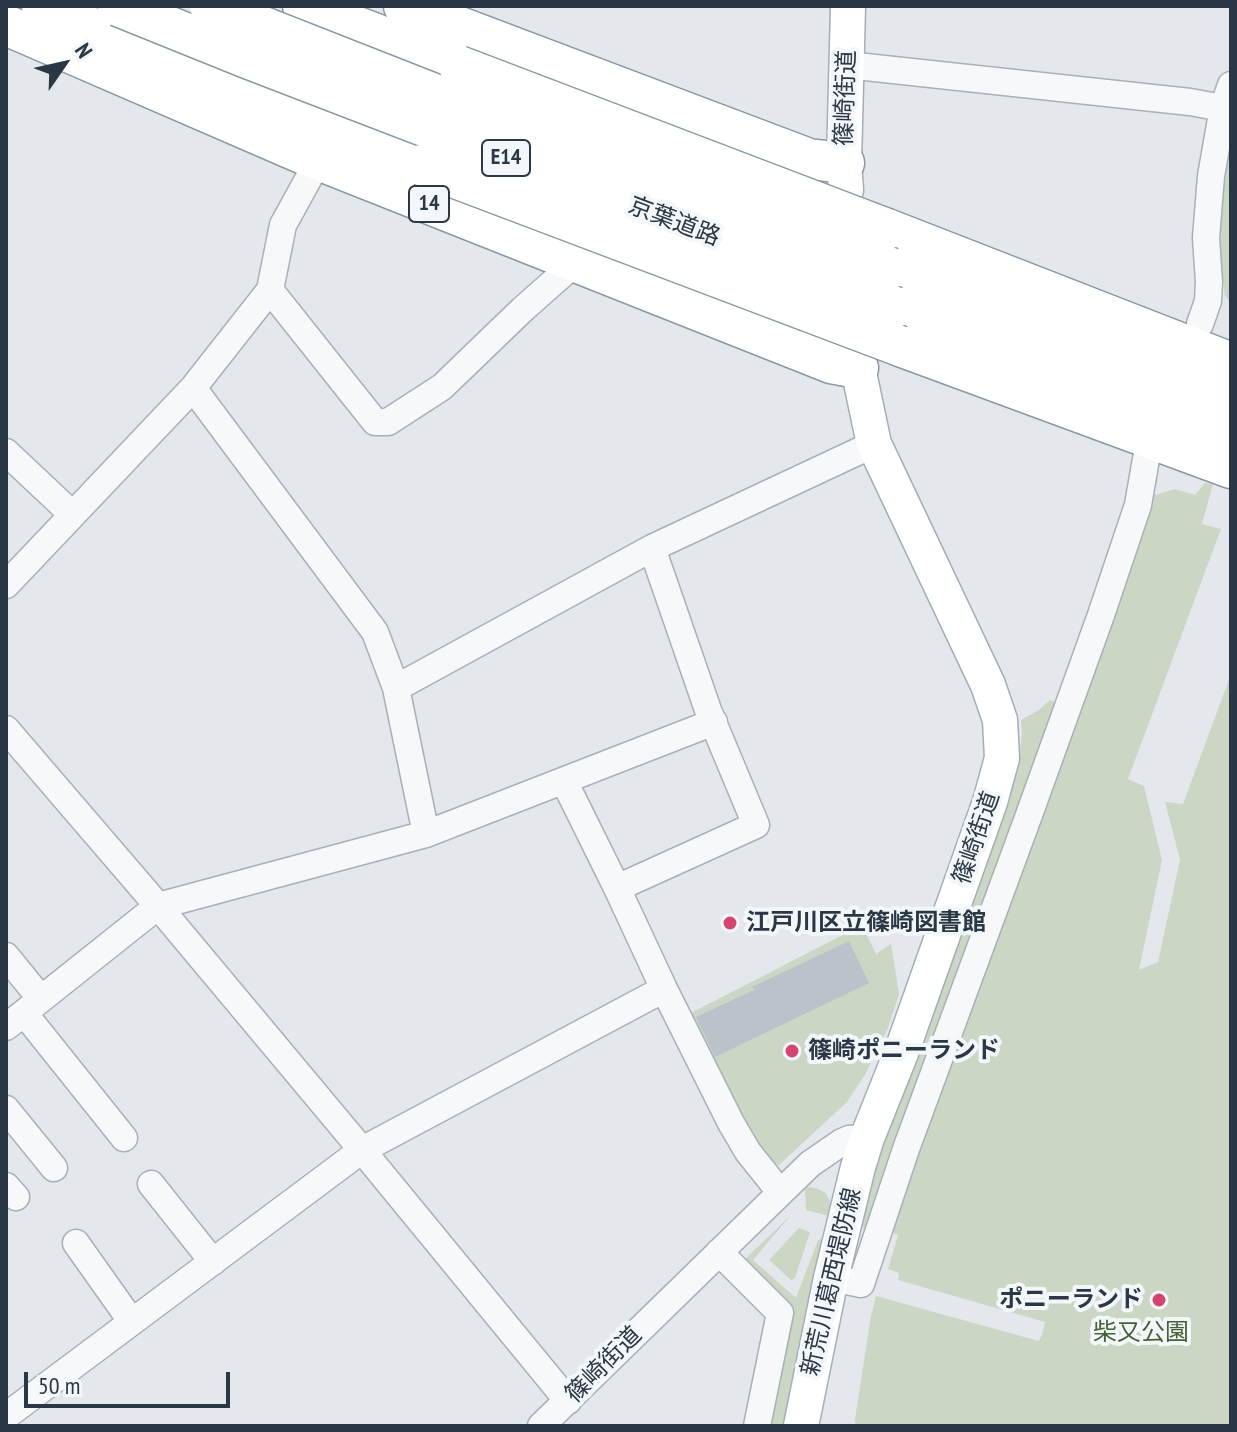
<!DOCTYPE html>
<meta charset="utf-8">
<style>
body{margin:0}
#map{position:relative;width:1237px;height:1432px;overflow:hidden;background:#e4e8ec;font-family:"PT Sans Narrow",sans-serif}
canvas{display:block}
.frame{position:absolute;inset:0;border:8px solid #2a3845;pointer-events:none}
.north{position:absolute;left:24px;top:24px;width:80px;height:80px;-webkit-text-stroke:6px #f4f7f9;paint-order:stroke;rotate:56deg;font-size:22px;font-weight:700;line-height:32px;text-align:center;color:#2a3845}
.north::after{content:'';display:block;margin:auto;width:28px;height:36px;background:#2a3845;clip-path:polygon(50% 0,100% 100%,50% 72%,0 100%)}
.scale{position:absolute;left:24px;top:1372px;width:206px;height:36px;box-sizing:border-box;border:4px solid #2a3845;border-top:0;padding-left:10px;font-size:24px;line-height:28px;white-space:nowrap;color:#2a3845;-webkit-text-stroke:6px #f4f7f9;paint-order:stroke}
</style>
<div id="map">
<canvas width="1237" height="1432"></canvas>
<div class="frame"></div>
<div class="north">N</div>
<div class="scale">50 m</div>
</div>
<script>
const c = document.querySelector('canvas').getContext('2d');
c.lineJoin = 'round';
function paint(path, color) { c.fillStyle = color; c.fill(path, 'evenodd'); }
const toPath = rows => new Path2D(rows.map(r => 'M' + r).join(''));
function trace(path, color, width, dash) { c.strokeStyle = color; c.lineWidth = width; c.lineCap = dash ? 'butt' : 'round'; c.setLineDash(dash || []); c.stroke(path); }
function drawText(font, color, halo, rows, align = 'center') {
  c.font = font + ' "PT Sans Narrow","Noto Sans JP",sans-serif'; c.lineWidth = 8; c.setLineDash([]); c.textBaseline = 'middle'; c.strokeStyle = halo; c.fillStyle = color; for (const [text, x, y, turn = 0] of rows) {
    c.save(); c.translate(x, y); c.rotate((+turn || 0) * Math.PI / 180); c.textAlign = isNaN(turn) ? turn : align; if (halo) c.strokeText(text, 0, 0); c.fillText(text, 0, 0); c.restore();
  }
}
paint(toPath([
 [1231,123,1231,302,1225,296,1220,257,1213,237],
 [1205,483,1213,484,1202,524,1221,529,1128,779,1144,786,1162,860,1139,970,1158,962,1180,860,1165,802,1183,804,1231,674,1231,1426,856,1426,855,1419,871,1316,876,1296,1039,1341,1043,1332,1045,1322,898,1280,899,1273,888,1269,898,1235,888,1231,1152,496,1175,489,1195,495],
 [1050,700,1057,703,1001,852,866,1236,860,1216,868,1179,1001,816,1019,762,1022,734,1021,720,1039,710],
 [862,925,876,954,891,944,899,994,888,1028,866,1073,847,1102,779,1165,766,1161,689,1014],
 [808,1187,816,1188,826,1193,832,1205,829,1216,806,1210,805,1189],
 [791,1215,753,1260,796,1298,818,1240,825,1238,786,1426,765,1426,790,1310,742,1262],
 [799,1228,810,1232,795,1278,791,1280,769,1260]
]), '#ccd6c5');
paint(toPath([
 [849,941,869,983,715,1057,696,1017,754,990,752,987]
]), '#bbc2ca');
const minor = toPath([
 [847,65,1190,102,1223,108],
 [270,290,375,422,388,422,442,387,523,309,575,263],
 [1200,324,1208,301,1209,282,1206,238,1211,176,1223,108,1231,85],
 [193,388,375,632,396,688,426,834],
 [6,452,72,514],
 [652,548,708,710,756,825,617,888,664,989,731,1123,748,1152,780,1192],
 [6,585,193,388,270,290,283,225,311,174,330,153],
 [396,688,652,548,874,444],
 [6,729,158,906,362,1150,568,1401],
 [564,781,617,888],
 [6,956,41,999],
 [24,1013,124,1138],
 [6,1027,158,906,426,834,714,722],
 [6,1109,54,1168],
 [151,1184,213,1262],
 [6,1186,16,1197],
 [76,1243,132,1322],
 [719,1252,780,1313,757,1426],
 [831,1278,861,1284,906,1149,1029,815,1101,615,1138,505,1146,459],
 [6,1416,362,1150,664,989],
 [541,1426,810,1164,842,1142,849,1139,867,1138]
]);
const major = toPath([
 [846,190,844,163,848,6],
 [801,1426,831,1278,858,1167,867,1138,901,1053,990,802,1002,758,1000,720,988,685,874,444,858,368,857,351]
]);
const highway = toPath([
 [42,6,235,91,421,165],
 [303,6,459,66],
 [404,6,809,159,844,163],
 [6,25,306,155,831,363,858,368],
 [887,229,1231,363],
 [891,268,1051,330,1231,395],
 [895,307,1036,363,1231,436],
 [900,346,1231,468]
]);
trace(minor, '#a8b0b7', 29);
trace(major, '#a2aeb8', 37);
trace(highway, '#8a98a3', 43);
trace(minor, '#f7f8fa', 26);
trace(major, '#fff', 34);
trace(highway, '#fff', 40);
const highwayBridge = toPath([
 [118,6,247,58,895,307],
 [210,6,447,99,891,268],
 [459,66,887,229],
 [421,165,900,346]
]);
trace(highwayBridge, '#8a98a3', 43, []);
trace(highwayBridge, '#fff', 40);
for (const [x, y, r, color] of [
 [730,923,8,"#d44671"],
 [792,1051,8,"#d44671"],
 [1159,1300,8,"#d44671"]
]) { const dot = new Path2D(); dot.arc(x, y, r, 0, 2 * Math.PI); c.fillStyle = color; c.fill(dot); trace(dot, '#f4f7f9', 3); }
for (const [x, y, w] of [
 [506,158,48],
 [429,204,40]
]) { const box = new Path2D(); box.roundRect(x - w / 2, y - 18, w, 36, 6); c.fillStyle = '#f4f7f9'; c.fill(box); trace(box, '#2a3845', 2); }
drawText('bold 22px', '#2a3845', null, [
 ["E14",506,158],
 ["14",429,204]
]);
drawText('24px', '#2a3845', '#f4f7f9', [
 ["篠崎街道",846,98,-88],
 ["京葉道路",674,222,21],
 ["篠崎街道",977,838,-71],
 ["新荒川葛西堤防線",832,1282,-77],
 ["篠崎街道",604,1365,-45]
]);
drawText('bold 24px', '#2a3845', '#f4f7f9', [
 ["江戸川区立篠崎図書館",746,923],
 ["篠崎ポニーランド",808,1051],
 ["ポニーランド",1143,1300,"right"]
], 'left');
drawText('24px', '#456237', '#f4f7f9', [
 ["柴又公園",1141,1333]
]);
</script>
